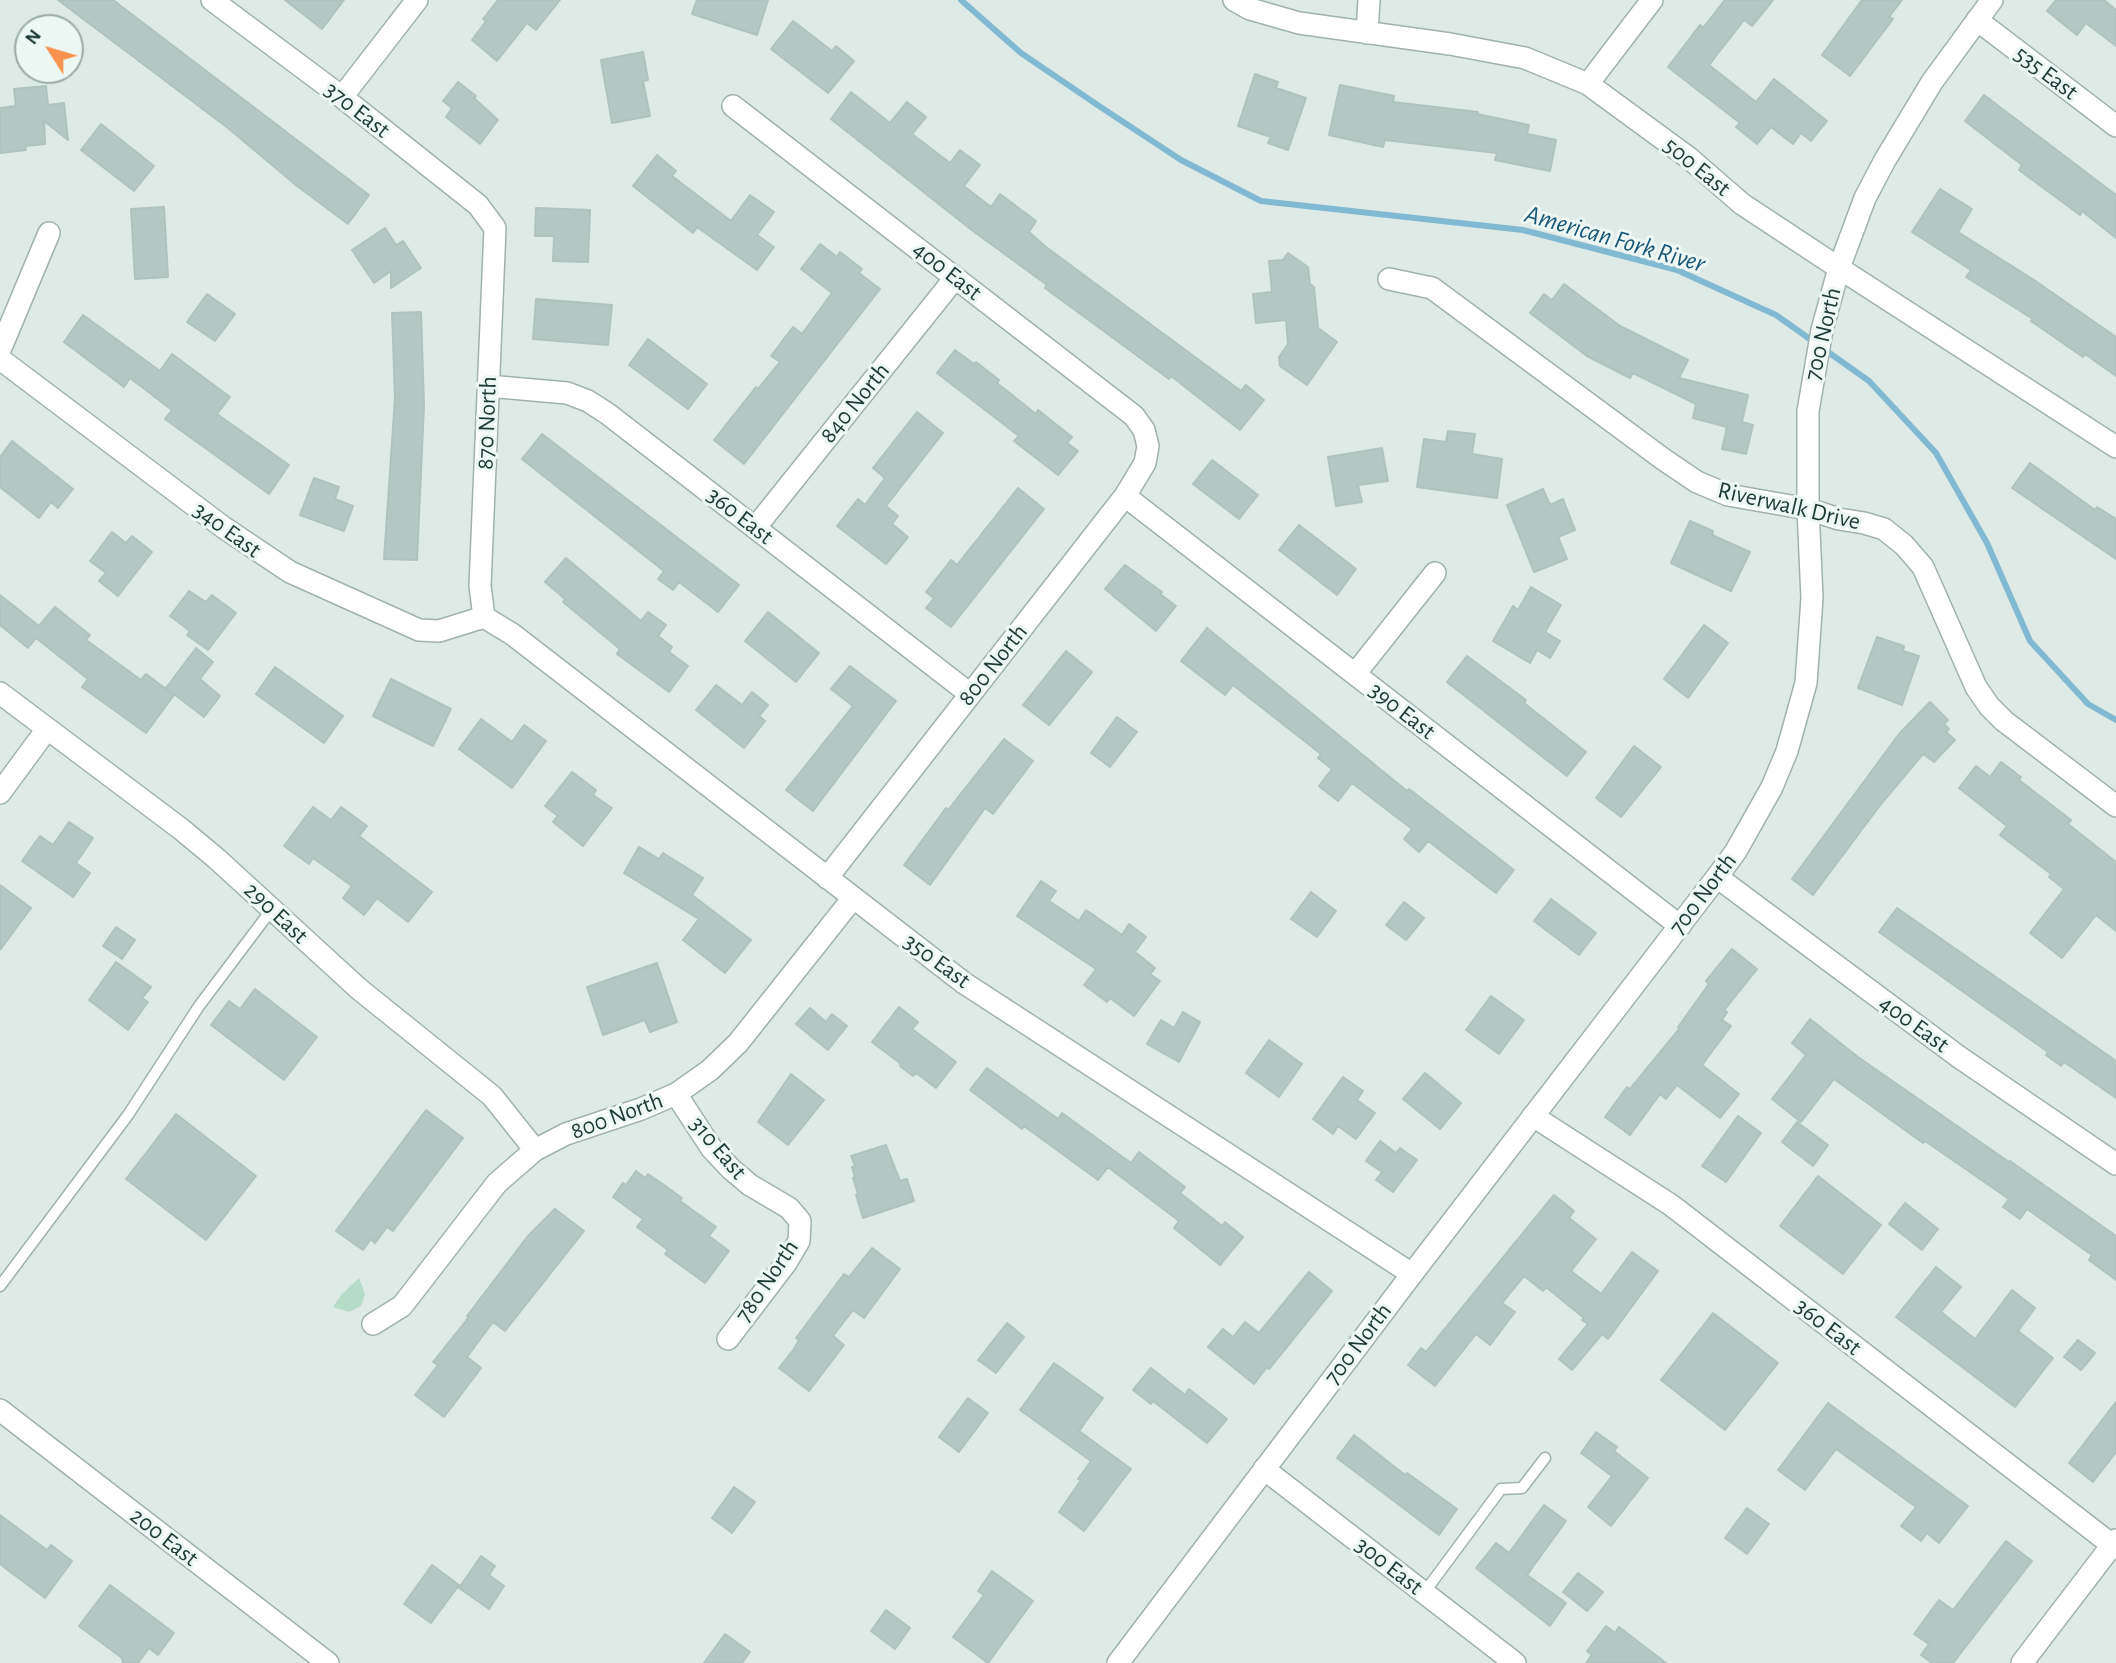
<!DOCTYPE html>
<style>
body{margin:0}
#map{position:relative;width:2116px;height:1663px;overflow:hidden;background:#ddeae6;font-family:"Alegreya Sans",sans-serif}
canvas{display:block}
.north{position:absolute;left:14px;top:14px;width:70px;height:70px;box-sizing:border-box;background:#edf7f3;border:2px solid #9aaba8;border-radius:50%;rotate:307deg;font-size:19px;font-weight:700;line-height:28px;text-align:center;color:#1e3a37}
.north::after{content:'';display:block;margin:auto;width:24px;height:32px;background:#f8924d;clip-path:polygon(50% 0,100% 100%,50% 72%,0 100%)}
</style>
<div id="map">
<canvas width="2116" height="1663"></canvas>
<div class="north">N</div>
</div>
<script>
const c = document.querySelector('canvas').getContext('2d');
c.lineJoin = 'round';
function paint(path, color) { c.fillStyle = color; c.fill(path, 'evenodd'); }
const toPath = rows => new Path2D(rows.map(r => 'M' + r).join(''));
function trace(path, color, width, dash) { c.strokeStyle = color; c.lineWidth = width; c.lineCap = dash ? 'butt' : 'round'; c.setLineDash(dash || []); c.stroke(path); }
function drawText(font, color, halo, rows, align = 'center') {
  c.font = font + ' "Alegreya Sans",sans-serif'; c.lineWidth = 6; c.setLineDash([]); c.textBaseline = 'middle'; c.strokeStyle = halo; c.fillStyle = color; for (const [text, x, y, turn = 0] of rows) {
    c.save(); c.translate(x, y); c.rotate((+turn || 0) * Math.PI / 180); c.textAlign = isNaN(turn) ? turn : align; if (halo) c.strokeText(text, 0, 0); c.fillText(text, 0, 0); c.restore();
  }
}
paint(toPath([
 [359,1278,365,1294,361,1306,349,1312,333,1307,341,1295]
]), '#b4dcc6');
trace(toPath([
 [961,0,1021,53,1099,106,1181,160,1261,201,1523,230,1677,270,1776,315,1869,381,1936,453,1987,543,2030,641,2088,704,2116,720]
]), '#82b9d2', 6);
const building = toPath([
 [58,0,113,0,369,195,348,224,297,186,228,128,58,0],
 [285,0,344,0,322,29,285,0],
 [498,0,560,0,536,30,527,23,497,61,472,40,486,21,483,19,498,0],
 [697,0,768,0,757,35,692,14,697,0],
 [1725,0,1773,0,1752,26,1744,20,1709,65,1756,102,1774,79,1827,121,1811,141,1801,133,1793,144,1771,127,1757,144,1736,127,1740,123,1668,67,1700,25,1703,28,1725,0],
 [1862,0,1902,0,1889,17,1893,19,1850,76,1822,55,1862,0],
 [2056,0,2104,0,2116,10,2116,46,2086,23,2077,35,2047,11,2056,0],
 [793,21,832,51,836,46,854,61,828,93,771,49,793,21],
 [643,52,648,80,643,81,650,116,612,123,601,60,643,52],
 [1255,74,1278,82,1276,88,1306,98,1288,150,1268,143,1271,137,1238,126,1255,74],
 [458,82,476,96,474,98,498,120,480,144,446,117,452,108,443,101,458,82],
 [1340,85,1394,96,1393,102,1478,112,1477,114,1529,125,1527,134,1556,140,1550,171,1495,160,1497,153,1385,140,1383,147,1329,135,1340,85],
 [46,86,48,105,64,103,68,140,44,121,45,144,25,146,26,150,0,153,0,108,16,106,14,89,46,86],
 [851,92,890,123,907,102,926,117,912,134,950,163,960,150,980,165,964,186,991,207,1000,194,1036,221,1029,232,1046,247,1241,391,1246,385,1264,400,1240,430,1171,376,1169,379,1045,288,1047,285,973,231,831,119,851,92],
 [1984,95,2116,195,2116,238,2082,211,2080,215,2019,170,2022,165,1965,121,1984,95],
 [101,124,154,166,134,191,81,150,101,124],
 [657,155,676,171,672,176,731,221,750,195,774,212,757,235,774,247,757,270,697,227,693,233,633,186,657,155],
 [1940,189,1972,209,1958,232,2034,280,2116,337,2116,376,2085,354,2083,357,2031,321,2033,319,1966,277,1971,270,1912,232,1940,189],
 [164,207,168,277,135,279,131,209,164,207],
 [536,208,590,210,588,262,553,261,554,236,535,236,536,208],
 [385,228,396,245,403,241,421,268,391,288,391,271,374,283,352,250,385,228],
 [820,244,837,257,840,252,862,269,859,273,880,289,744,464,714,440,756,387,758,389,780,362,771,356,793,327,802,334,832,293,801,269,820,244],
 [1288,253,1308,267,1310,284,1314,287,1318,328,1337,342,1307,385,1280,366,1279,357,1288,344,1286,320,1256,323,1253,294,1272,292,1269,261,1283,260,1288,253],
 [1564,284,1620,326,1688,360,1679,378,1748,395,1742,422,1753,425,1746,454,1722,449,1727,427,1693,418,1696,404,1633,373,1630,378,1587,356,1530,313,1544,294,1552,300,1564,284],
 [207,294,235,314,215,341,187,322,207,294],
 [536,299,612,305,608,345,533,339,536,299],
 [421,312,424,406,417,560,384,559,395,398,392,313,421,312],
 [83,315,160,371,172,354,230,397,217,414,289,465,269,494,165,419,172,410,130,378,124,387,64,342,83,315],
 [648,339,707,384,688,409,629,365,648,339],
 [955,350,974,364,976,362,999,380,997,383,1036,414,1038,410,1072,437,1067,443,1078,451,1058,475,1014,441,1019,436,937,373,955,350],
 [917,412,943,433,886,506,898,516,892,524,908,537,886,564,837,526,858,499,865,505,885,478,873,468,917,412],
 [1448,431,1475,434,1472,454,1502,459,1497,498,1417,487,1424,439,1446,442,1448,431],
 [542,434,739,585,718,612,679,582,673,590,658,579,664,571,522,459,542,434],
 [12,441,73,489,58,508,51,502,39,518,0,487,0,457,12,441],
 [1382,448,1388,481,1358,485,1362,502,1336,506,1328,457,1382,448],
 [1212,460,1258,495,1239,519,1193,484,1212,460],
 [2030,463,2095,510,2097,507,2116,519,2116,559,2012,488,2030,463],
 [314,478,339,487,335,499,353,506,344,531,300,515,314,478],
 [1018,488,1044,509,951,627,926,608,934,598,926,592,951,560,957,565,1018,488],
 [1543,489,1550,505,1563,499,1575,530,1558,537,1567,559,1534,572,1507,505,1543,489],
 [1690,521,1713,531,1712,535,1750,552,1731,591,1671,563,1690,521],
 [1299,525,1356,569,1337,595,1279,550,1299,525],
 [112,532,126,543,132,536,152,552,118,596,99,581,106,573,90,561,112,532],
 [566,558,641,621,648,612,666,625,658,636,672,647,669,652,688,666,669,692,617,654,620,649,563,602,565,599,545,582,566,558],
 [1125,565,1162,592,1160,594,1176,606,1156,631,1105,589,1125,565],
 [1531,587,1561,605,1545,632,1560,641,1550,658,1537,650,1530,663,1493,641,1513,606,1518,610,1531,587],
 [189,591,206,602,212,595,236,613,208,650,187,635,190,631,170,616,189,591],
 [0,595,39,626,55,607,90,635,86,640,141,680,146,674,174,695,146,733,82,687,88,679,36,638,28,648,0,625,0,595],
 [768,612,819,653,796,682,745,641,768,612],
 [1704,625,1728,643,1688,698,1664,679,1704,625],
 [1207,628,1407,791,1409,789,1514,870,1496,893,1428,841,1419,852,1404,839,1412,829,1352,783,1338,801,1319,786,1332,769,1318,758,1321,754,1233,685,1225,695,1181,661,1207,628],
 [1877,637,1904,646,1903,651,1919,656,1902,705,1858,688,1877,637],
 [196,648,213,662,200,679,220,696,204,717,166,688,196,648],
 [1066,651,1092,672,1049,725,1023,705,1066,651],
 [1467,656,1526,700,1524,703,1586,752,1567,776,1447,682,1467,656],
 [850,666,896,701,813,811,786,790,853,706,831,689,850,666],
 [275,667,343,716,324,743,256,694,275,667],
 [391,679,451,709,433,746,373,716,391,679],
 [716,685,742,705,752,692,768,705,759,716,765,721,744,748,696,710,716,685],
 [1930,702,1948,720,1944,724,1949,729,1946,732,1955,740,1934,762,1923,754,1881,804,1813,895,1792,879,1899,734,1930,702],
 [1117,717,1137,732,1110,767,1091,753,1117,717],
 [481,719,512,742,524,725,546,741,512,788,459,749,481,719],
 [1004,739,1033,761,993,814,985,808,930,885,904,865,946,808,948,810,1004,739],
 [1634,746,1661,767,1621,817,1596,798,1634,746],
 [2001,762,2021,777,2019,780,2071,820,2068,824,2116,862,2116,931,2096,915,2062,958,2030,933,2064,889,2049,877,2051,874,2000,835,2007,826,1959,788,1976,766,1990,777,2001,762],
 [572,772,596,790,593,795,612,808,583,846,553,822,558,816,545,806,572,772],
 [313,807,331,820,341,807,367,826,359,836,432,892,408,922,377,898,364,915,343,898,352,886,313,858,309,864,284,846,313,807],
 [69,822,93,838,76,863,90,873,73,897,22,861,40,836,53,845,69,822],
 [639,847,659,859,663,853,703,878,692,895,751,940,725,973,683,940,699,919,624,873,639,847],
 [1041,881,1056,891,1049,901,1079,921,1086,910,1122,935,1129,924,1146,937,1135,952,1155,968,1150,974,1160,981,1134,1016,1110,998,1107,1002,1084,985,1096,969,1017,916,1041,881],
 [0,885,31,908,0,950,0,885],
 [1311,892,1336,911,1317,937,1291,919,1311,892],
 [1551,899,1596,933,1579,955,1534,921,1551,899],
 [1404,902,1424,918,1406,940,1386,925,1404,902],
 [1897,908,2116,1061,2116,1098,2064,1062,2061,1066,2046,1055,2048,1052,1879,932,1897,908],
 [116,927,135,940,122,959,103,946,116,927],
 [1732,949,1757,969,1724,1010,1727,1012,1722,1020,1731,1026,1702,1065,1739,1094,1720,1118,1677,1085,1666,1099,1660,1094,1630,1135,1605,1117,1627,1087,1630,1089,1680,1028,1678,1027,1709,984,1706,981,1732,949],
 [116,962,151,987,142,998,148,1002,128,1030,89,1000,116,962],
 [657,963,677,1022,650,1032,645,1020,603,1035,587,987,657,963],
 [255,989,317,1037,284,1080,211,1025,229,1001,240,1009,255,989],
 [1491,996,1524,1020,1499,1054,1466,1030,1491,996],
 [899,1007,918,1022,912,1029,956,1062,936,1088,916,1073,913,1076,900,1066,901,1064,872,1042,899,1007],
 [810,1008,826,1022,832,1014,847,1026,828,1050,796,1024,810,1008],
 [1183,1012,1200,1022,1179,1062,1147,1044,1161,1020,1174,1028,1183,1012],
 [1810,1019,1858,1057,2009,1162,2010,1161,2116,1236,2116,1280,2089,1260,2092,1255,2027,1209,2020,1219,2003,1207,2009,1199,1925,1141,1923,1143,1834,1079,1801,1122,1772,1099,1806,1055,1792,1043,1810,1019],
 [1269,1040,1302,1064,1279,1097,1246,1073,1269,1040],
 [987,1068,1058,1119,1062,1113,1131,1163,1139,1152,1185,1187,1180,1193,1222,1226,1225,1222,1243,1237,1220,1265,1174,1228,1179,1221,1108,1167,1098,1180,1024,1126,1022,1129,970,1090,987,1068],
 [1425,1073,1461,1103,1440,1129,1403,1099,1425,1073],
 [791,1074,824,1100,788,1145,758,1122,791,1074],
 [1343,1077,1363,1091,1357,1100,1375,1113,1356,1139,1338,1126,1333,1134,1313,1119,1343,1077],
 [426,1110,463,1138,393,1231,387,1227,375,1243,371,1239,363,1250,336,1231,426,1110],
 [176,1114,256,1176,206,1240,126,1179,176,1114],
 [1738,1116,1761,1133,1726,1182,1702,1166,1738,1116],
 [1797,1122,1828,1145,1813,1166,1782,1142,1797,1122],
 [1380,1141,1396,1153,1400,1148,1417,1160,1393,1192,1376,1180,1382,1172,1366,1161,1380,1141],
 [886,1145,900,1181,907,1179,914,1201,863,1218,856,1195,858,1194,853,1178,855,1177,852,1167,855,1166,851,1156,886,1145],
 [636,1171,645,1178,648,1174,664,1185,682,1198,680,1201,716,1227,709,1236,729,1251,705,1283,665,1254,668,1250,637,1227,643,1219,613,1197,623,1183,626,1185,636,1171],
 [1818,1176,1881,1225,1843,1274,1780,1226,1818,1176],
 [1554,1195,1574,1211,1569,1218,1596,1239,1571,1271,1601,1294,1632,1252,1658,1271,1608,1339,1602,1334,1572,1370,1559,1359,1588,1324,1582,1320,1584,1318,1546,1287,1543,1291,1524,1276,1502,1303,1515,1312,1490,1345,1476,1334,1435,1386,1408,1365,1421,1348,1426,1352,1554,1195],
 [1905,1203,1938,1229,1922,1250,1889,1224,1905,1203],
 [555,1209,584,1231,505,1331,493,1322,467,1357,481,1368,444,1417,415,1395,438,1365,433,1362,469,1317,467,1316,528,1236,555,1209],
 [872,1248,900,1269,864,1318,853,1310,833,1336,844,1345,809,1391,779,1368,794,1349,799,1340,796,1338,844,1274,849,1277,872,1248],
 [1936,1267,1961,1287,1941,1312,1975,1339,2012,1290,2035,1308,2018,1331,2053,1358,2015,1407,1896,1317,1936,1267],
 [1309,1272,1332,1291,1269,1369,1267,1367,1254,1384,1208,1347,1223,1329,1233,1337,1245,1322,1259,1333,1309,1272],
 [1713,1313,1778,1363,1725,1430,1661,1380,1713,1313],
 [1007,1323,1024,1337,996,1373,978,1360,1007,1323],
 [2078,1340,2095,1353,2081,1370,2064,1357,2078,1340],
 [1054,1363,1103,1398,1079,1431,1131,1469,1084,1531,1059,1512,1081,1480,1078,1479,1091,1461,1020,1410,1054,1363],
 [1151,1368,1185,1395,1189,1389,1227,1419,1207,1443,1153,1401,1151,1404,1133,1390,1151,1368],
 [968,1398,988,1413,959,1452,939,1437,968,1398],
 [2116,1402,2116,1452,2093,1482,2069,1463,2116,1402],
 [1828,1403,1968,1506,1939,1543,1927,1533,1921,1541,1901,1526,1916,1507,1836,1449,1805,1490,1778,1470,1828,1403],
 [1596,1432,1617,1447,1614,1451,1648,1478,1611,1526,1588,1507,1612,1476,1581,1453,1596,1432],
 [1354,1435,1405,1475,1407,1473,1457,1509,1439,1535,1337,1458,1354,1435],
 [734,1487,755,1502,732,1533,712,1518,734,1487],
 [1544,1505,1566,1521,1527,1575,1566,1603,1550,1626,1476,1568,1496,1543,1509,1553,1544,1505],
 [1747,1508,1769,1524,1747,1554,1725,1538,1747,1508],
 [0,1515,47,1550,51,1545,72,1561,45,1598,0,1564,0,1515],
 [2006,1541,2032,1561,1953,1663,1932,1663,1921,1655,1929,1644,1914,1634,1939,1600,1953,1610,2006,1541],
 [481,1556,495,1566,489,1575,504,1586,489,1609,459,1588,481,1556],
 [432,1565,459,1585,431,1623,404,1604,432,1565],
 [992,1571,1033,1601,988,1663,953,1637,984,1595,978,1591,992,1571],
 [1578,1573,1603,1592,1587,1611,1563,1592,1578,1573],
 [110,1585,174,1633,158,1655,149,1648,138,1663,123,1663,122,1658,79,1626,110,1585],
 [886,1610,910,1628,895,1649,871,1631,886,1610],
 [1606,1626,1615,1633,1619,1627,1666,1663,1586,1663,1592,1655,1587,1651,1606,1626],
 [725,1634,750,1652,742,1663,704,1663,725,1634]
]);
paint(building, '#b5c7c3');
trace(building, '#afc3be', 2);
const service = toPath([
 [0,1286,128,1115,199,1006,272,909],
 [1424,1593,1501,1489,1522,1488,1545,1458]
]);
const minor = toPath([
 [212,0,342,97,478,205,495,228,480,586,484,617],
 [1234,0,1250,9,1299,23,1450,44,1525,58,1588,84,1689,158,1742,204,1839,268],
 [1977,20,2116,126],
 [1367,33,1369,0],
 [1588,84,1652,0],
 [342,97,417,0],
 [733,106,1134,416,1144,430,1148,446,1145,463,1125,496,827,878],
 [1389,279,1432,288,1663,459,1697,482,1728,495,1808,509,1839,519,1864,523,1884,529,1904,545,1923,567,1976,687,1989,706,2004,721,2116,806],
 [0,350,49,233],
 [0,359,223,527,290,572,419,630,439,631,484,617],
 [488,386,567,393,588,401,608,414,970,694],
 [1125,496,1680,926],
 [755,528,955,278],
 [484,617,512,634,964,983,1412,1274],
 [1355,674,1435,573],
 [0,693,181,829,217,859,359,989,492,1096,535,1150],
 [0,793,47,729],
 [1717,877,1959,1057,2116,1164],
 [676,1094,712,1149,731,1169,750,1185,789,1208,800,1221,799,1241,786,1263,728,1339],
 [1533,1116,1671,1205,2116,1548],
 [373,1324,402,1306,497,1183,535,1150,566,1134,641,1109,676,1094,710,1070,738,1043,853,898],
 [1264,1469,1515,1663],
 [2022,1663,2116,1540]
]);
const tertiary = toPath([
 [1839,268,2116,447],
 [0,1410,328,1663],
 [1118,1663,1412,1274,1717,877,1736,851,1772,787,1787,751,1806,683,1812,598,1808,509,1808,411,1822,330,1839,268,1865,198,1885,160,1932,82,1992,0]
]);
trace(service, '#a0b2ae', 13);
trace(minor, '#a0b2ae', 24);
trace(tertiary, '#a0b2ae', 24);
trace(service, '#fff', 10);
trace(minor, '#fff', 21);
trace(tertiary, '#fff', 21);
drawText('24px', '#1e3a37', '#edf7f3', [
 ["535 East",2046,73,37],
 ["370 East",357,110,38],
 ["500 East",1697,167,39],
 ["400 East",947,271,38],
 ["700 North",1823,334,-77],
 ["840 North",855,403,-51],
 ["870 North",487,423,-88],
 ["Riverwalk Drive",1789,506,13],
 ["360 East",740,516,38],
 ["340 East",227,530,36],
 ["800 North",993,665,-52],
 ["390 East",1402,711,38],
 ["700 North",1703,894,-53],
 ["290 East",276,913,43],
 ["350 East",937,961,36],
 ["400 East",1914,1024,36],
 ["800 North",617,1116,-20],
 ["310 East",718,1148,50],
 ["780 North",767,1281,-56],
 ["360 East",1828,1327,38],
 ["700 North",1358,1344,-53],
 ["200 East",164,1537,38],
 ["300 East",1389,1566,38]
]);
drawText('italic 26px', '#175777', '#edf7f3', [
 ["American Fork River",1615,239,16]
]);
</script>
